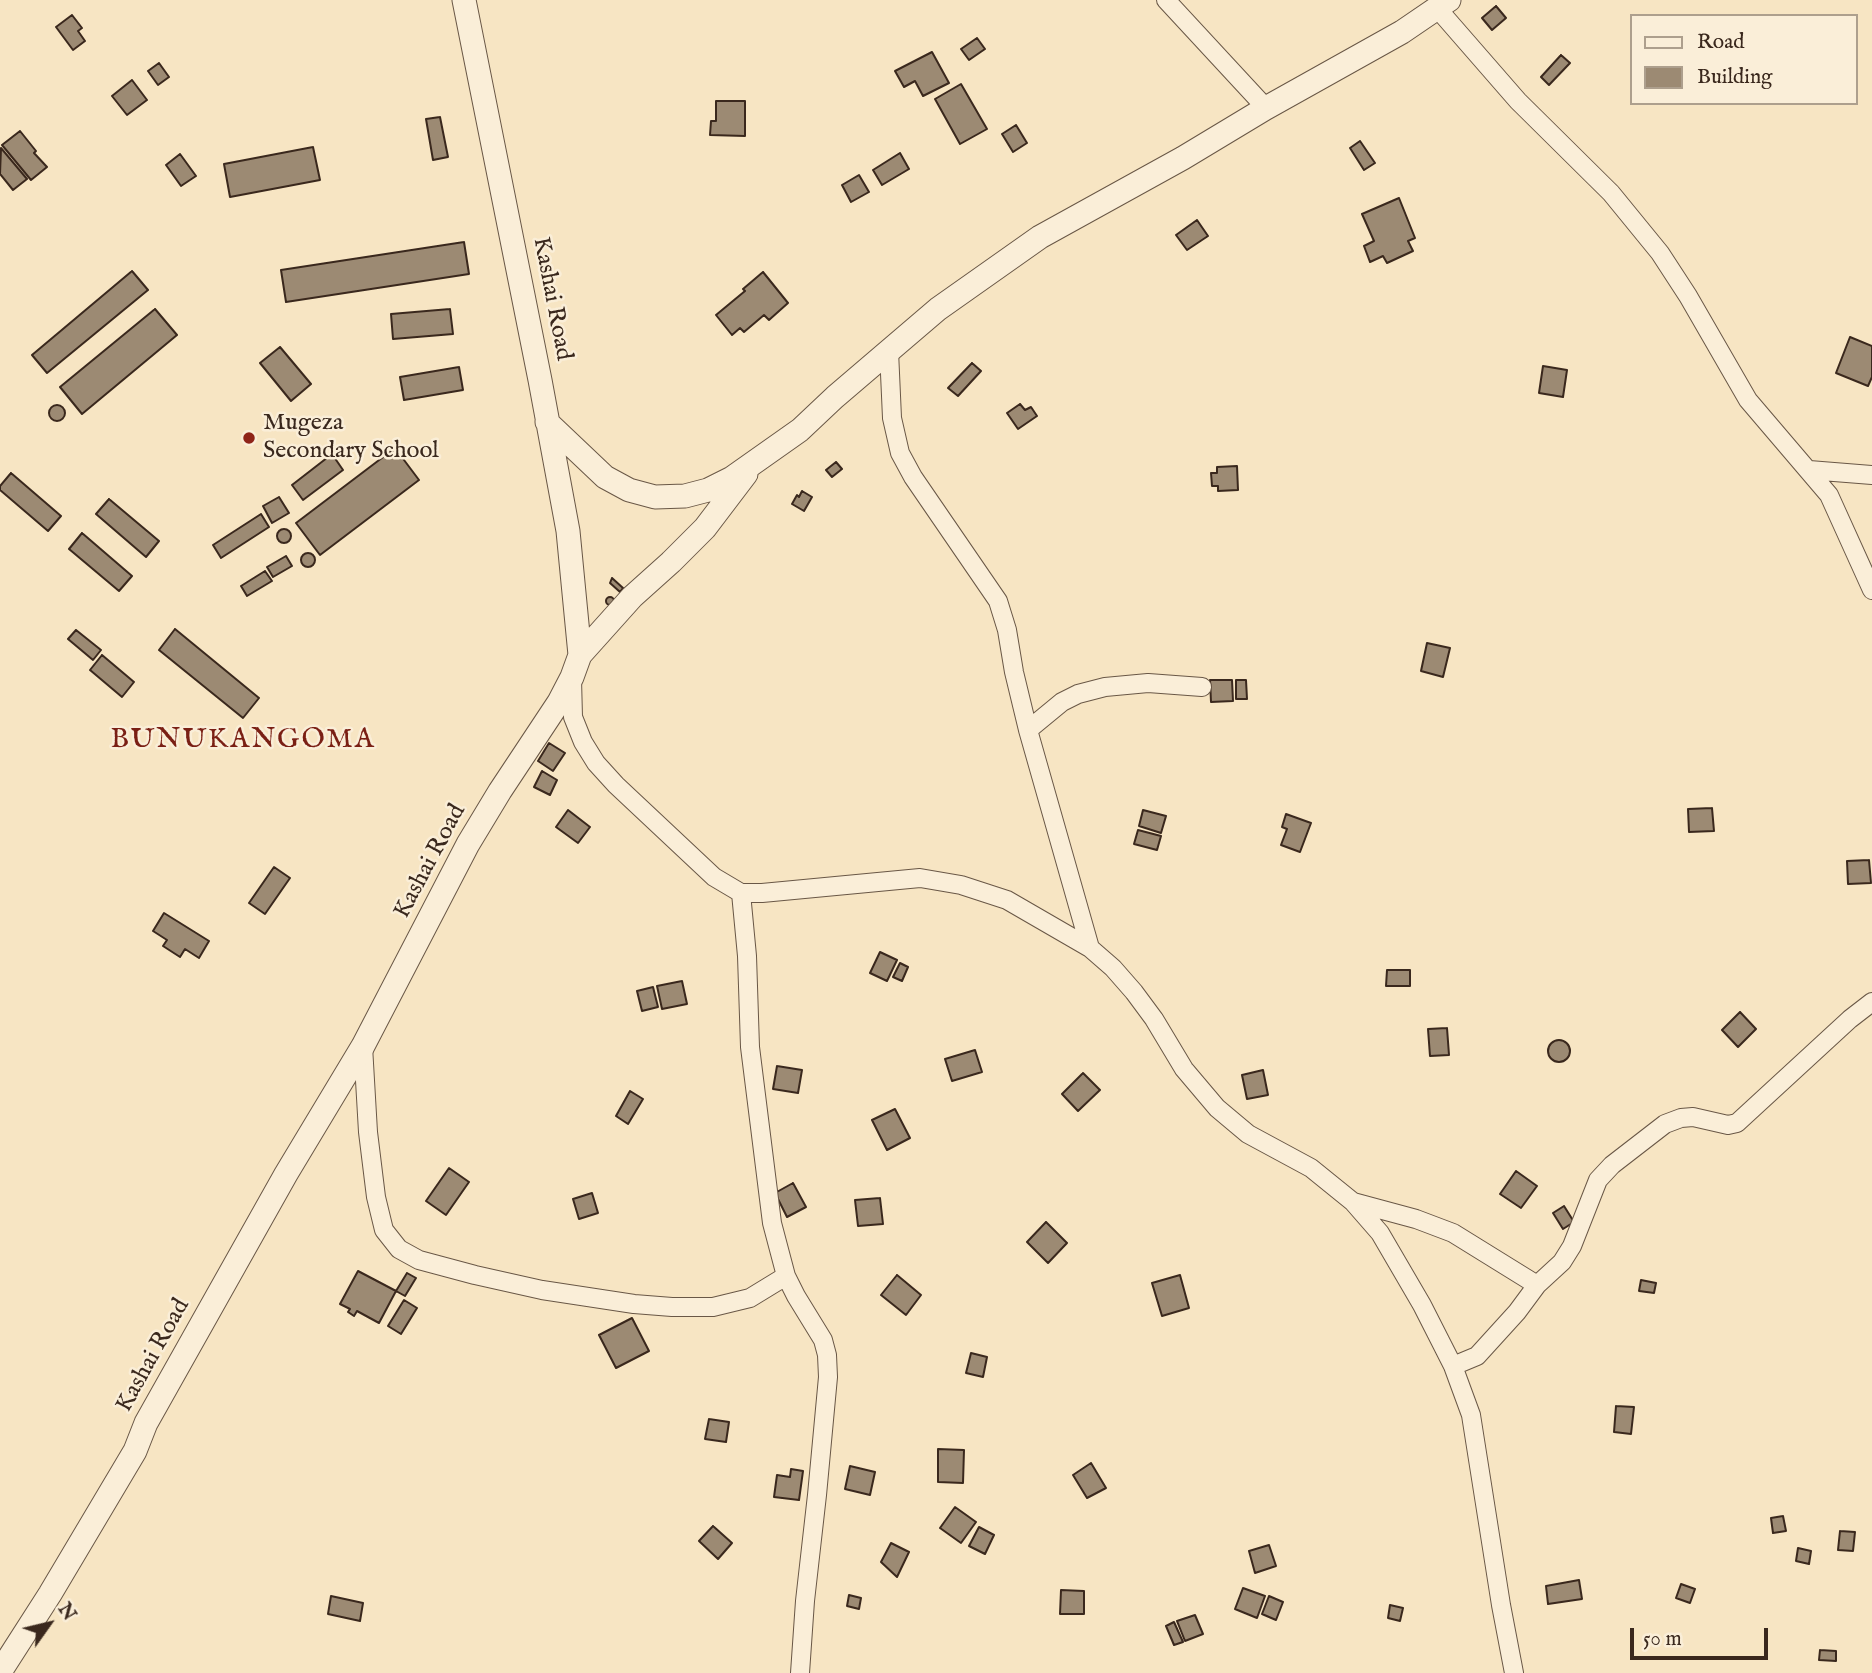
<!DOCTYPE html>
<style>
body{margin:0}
#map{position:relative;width:1872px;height:1673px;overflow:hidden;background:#f7e5c3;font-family:"IM FELL English",serif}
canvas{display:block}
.legend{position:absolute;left:1630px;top:14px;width:228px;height:91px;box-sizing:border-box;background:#faeed8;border:2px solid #ad9f8d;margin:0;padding:9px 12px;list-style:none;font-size:21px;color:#3a281d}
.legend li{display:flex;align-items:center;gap:14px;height:35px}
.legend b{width:35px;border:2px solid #ad9f8d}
.north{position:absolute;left:14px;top:1589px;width:70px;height:70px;-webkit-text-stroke:5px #faeed8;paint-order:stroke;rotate:56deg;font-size:19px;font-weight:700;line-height:28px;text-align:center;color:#3a281d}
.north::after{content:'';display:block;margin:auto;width:24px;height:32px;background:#3a281d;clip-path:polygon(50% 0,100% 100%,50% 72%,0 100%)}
.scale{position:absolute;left:1630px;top:1628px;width:138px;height:32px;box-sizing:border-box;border:4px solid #3a281d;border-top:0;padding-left:9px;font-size:21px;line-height:24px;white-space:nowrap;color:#3a281d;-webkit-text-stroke:5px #faeed8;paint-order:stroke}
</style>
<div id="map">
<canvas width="1872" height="1673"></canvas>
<ul class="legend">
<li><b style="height:9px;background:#faeed8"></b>Road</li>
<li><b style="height:19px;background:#9c8a73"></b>Building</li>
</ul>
<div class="north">N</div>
<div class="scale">50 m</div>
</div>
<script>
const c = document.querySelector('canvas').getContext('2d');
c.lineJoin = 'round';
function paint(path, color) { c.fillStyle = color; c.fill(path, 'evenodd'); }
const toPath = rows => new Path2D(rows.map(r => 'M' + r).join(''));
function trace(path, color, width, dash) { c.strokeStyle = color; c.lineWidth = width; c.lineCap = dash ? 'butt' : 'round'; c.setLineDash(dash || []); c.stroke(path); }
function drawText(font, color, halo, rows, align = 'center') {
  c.font = font + ' "IM FELL English",serif'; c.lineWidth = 5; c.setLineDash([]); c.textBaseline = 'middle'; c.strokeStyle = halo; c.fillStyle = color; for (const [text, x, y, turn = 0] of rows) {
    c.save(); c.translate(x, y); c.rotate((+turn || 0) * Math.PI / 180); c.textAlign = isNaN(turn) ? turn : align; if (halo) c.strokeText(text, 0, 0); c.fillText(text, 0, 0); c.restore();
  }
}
const building = toPath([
 [1496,6,1506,18,1492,30,1482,18,1496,6],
 [72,15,82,28,78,31,85,41,73,50,56,27,72,15],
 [977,38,985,49,969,60,961,49,977,38],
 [932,52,949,83,923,96,915,81,904,87,895,71,932,52],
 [1561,55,1570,63,1549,85,1541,77,1561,55],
 [159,63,169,77,158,85,148,71,159,63],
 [132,80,147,100,127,115,112,96,132,80],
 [961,84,987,129,960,144,935,99,961,84],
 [716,101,745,101,745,136,710,135,711,121,716,121,716,101],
 [440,117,448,157,433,160,426,119,440,117],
 [1016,125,1027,143,1013,152,1002,134,1016,125],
 [20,131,36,151,34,153,47,167,31,180,2,145,20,131],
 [1360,141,1375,163,1364,170,1350,148,1360,141],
 [313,147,320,180,230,197,224,164,313,147],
 [1,148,27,179,13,190,0,174,1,148],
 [900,153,909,169,882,185,873,170,900,153],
 [180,154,196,176,181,186,166,165,180,154],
 [859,175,869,192,851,202,842,185,859,175],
 [1399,198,1415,238,1408,241,1413,251,1387,263,1383,256,1370,262,1364,246,1374,241,1362,214,1399,198],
 [1197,220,1208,236,1187,250,1176,235,1197,220],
 [464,242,469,274,286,302,281,270,464,242],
 [132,271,148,290,47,373,32,355,132,271],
 [763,272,788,303,769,320,764,315,744,332,740,328,732,335,716,315,745,291,743,289,763,272],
 [155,309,177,335,82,414,60,387,155,309],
 [450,309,453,334,393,339,391,314,450,309],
 [1850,337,1872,346,1872,377,1868,386,1836,373,1850,337],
 [280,347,311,384,291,401,260,363,280,347],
 [972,363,981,371,958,396,948,388,972,363],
 [1543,366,1567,370,1563,397,1539,393,1543,366],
 [459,367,463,390,404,400,400,377,459,367],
 [1020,404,1025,410,1031,407,1037,416,1018,429,1007,413,1020,404],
 '49 413a8 8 0 1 1 16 0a8 8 0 1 1-16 0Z',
 [395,448,419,480,320,555,296,523,395,448],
 [332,454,343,470,303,500,292,485,332,454],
 [836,462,842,469,832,477,826,470,836,462],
 [1237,466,1238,490,1218,491,1218,486,1212,486,1211,473,1217,473,1217,467,1237,466],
 [11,473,61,516,48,531,0,490,0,486,11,473],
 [802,491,812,497,804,511,792,504,797,495,799,497,802,491],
 [279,497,289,513,272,523,263,506,279,497],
 [109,499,159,541,146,557,96,514,109,499],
 [261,514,269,527,221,558,213,545,261,514],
 '277 536a7 7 0 1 1 14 0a7 7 0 1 1-14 0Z',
 [82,533,132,576,119,591,69,549,82,533],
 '301 560a7 7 0 1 1 14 0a7 7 0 1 1-14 0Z',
 [286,556,292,566,273,577,267,567,286,556],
 [265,571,272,581,247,596,241,586,265,571],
 [612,578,623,588,620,592,610,583,612,578],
 '606 601a4 4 0 1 1 8 0a4 4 0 1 1-8 0Z',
 [175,629,259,698,243,718,159,650,175,629],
 [76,630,101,650,93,660,68,639,76,630],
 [1427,643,1450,648,1443,677,1421,671,1427,643],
 [102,655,134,682,122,697,90,670,102,655],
 [1210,680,1232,680,1233,701,1211,702,1210,680],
 [1236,680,1246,680,1247,699,1236,699,1236,680],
 [549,743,565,753,553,771,538,761,549,743],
 [542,771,557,780,550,795,534,787,542,771],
 [1712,808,1714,831,1689,832,1688,809,1712,808],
 [568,810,590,827,578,843,556,827,568,810],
 [1143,810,1166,816,1161,833,1139,826,1143,810],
 [1286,814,1311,823,1300,852,1281,845,1287,829,1282,827,1286,814],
 [1138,830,1161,836,1157,850,1134,844,1138,830],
 [1869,860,1871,883,1848,884,1847,861,1869,860],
 [274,867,290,878,265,914,249,903,274,867],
 [164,913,209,941,199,958,185,949,180,957,163,946,167,940,153,931,164,913],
 [880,952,897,960,887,981,870,973,880,952],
 [900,963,908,967,902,981,893,977,900,963],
 [1387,970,1410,970,1410,986,1386,986,1387,970],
 [682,981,687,1004,662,1009,657,986,682,981],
 [653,987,658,1007,642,1011,637,991,653,987],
 [1740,1012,1756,1029,1738,1047,1722,1030,1740,1012],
 [1447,1028,1449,1055,1430,1056,1428,1029,1447,1028],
 '1548 1051a11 11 0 1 1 22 0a11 11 0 1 1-22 0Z',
 [975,1050,982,1072,952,1081,945,1059,975,1050],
 [777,1066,802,1070,798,1093,773,1089,777,1066],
 [1263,1070,1268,1095,1247,1099,1242,1075,1263,1070],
 [1083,1073,1100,1090,1078,1111,1062,1094,1083,1073],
 [630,1091,643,1099,628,1124,616,1116,630,1091],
 [895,1109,910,1138,887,1150,872,1120,895,1109],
 [449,1168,469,1182,446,1215,426,1201,449,1168],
 [1516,1171,1537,1186,1521,1208,1500,1194,1516,1171],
 [793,1183,806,1207,787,1217,775,1193,793,1183],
 [592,1193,598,1213,579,1219,573,1199,592,1193],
 [880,1198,883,1224,858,1226,855,1200,880,1198],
 [1564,1206,1574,1222,1563,1229,1553,1213,1564,1206],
 [1046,1222,1067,1243,1048,1263,1027,1242,1046,1222],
 [358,1271,396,1291,379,1323,357,1311,354,1316,348,1312,350,1309,340,1304,358,1271],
 [407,1273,416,1278,405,1296,396,1291,407,1273],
 [897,1275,921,1295,906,1315,881,1295,897,1275],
 [1180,1275,1189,1308,1162,1316,1152,1283,1180,1275],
 [1641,1280,1656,1283,1654,1293,1639,1291,1641,1280],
 [404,1300,417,1308,401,1334,388,1326,404,1300],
 [632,1318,649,1351,616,1368,599,1335,632,1318],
 [971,1353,987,1357,983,1377,966,1373,971,1353],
 [1616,1406,1634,1407,1631,1434,1614,1432,1616,1406],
 [709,1419,729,1422,726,1442,705,1439,709,1419],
 [938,1449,964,1450,963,1483,938,1482,938,1449],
 [1091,1463,1106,1488,1087,1498,1073,1475,1091,1463],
 [850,1466,875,1472,870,1495,845,1489,850,1466],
 [791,1469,803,1471,799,1500,774,1497,777,1475,790,1477,791,1469],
 [955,1507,976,1522,961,1543,940,1528,955,1507],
 [1783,1516,1786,1531,1773,1533,1771,1518,1783,1516],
 [713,1526,732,1543,718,1559,699,1541,713,1526],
 [979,1527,994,1535,985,1554,969,1546,979,1527],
 [1840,1531,1855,1532,1853,1551,1838,1550,1840,1531],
 [891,1543,909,1552,897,1577,881,1562,891,1543],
 [1269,1545,1276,1566,1255,1573,1249,1551,1269,1545],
 [1798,1548,1811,1551,1809,1564,1796,1561,1798,1548],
 [1579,1580,1582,1599,1548,1604,1546,1586,1579,1580],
 [1681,1584,1695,1589,1690,1603,1676,1598,1681,1584],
 [1243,1588,1265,1596,1257,1618,1235,1609,1243,1588],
 [1061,1590,1084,1591,1084,1614,1060,1614,1061,1590],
 [849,1595,861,1598,859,1609,847,1606,849,1595],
 [331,1596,363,1603,360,1621,328,1614,331,1596],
 [1269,1596,1283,1602,1276,1620,1262,1614,1269,1596],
 [1390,1605,1403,1608,1400,1621,1388,1618,1390,1605],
 [1195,1615,1203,1634,1185,1641,1177,1621,1195,1615],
 [1174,1622,1183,1642,1174,1645,1166,1626,1174,1622],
 [1820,1650,1836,1651,1836,1661,1819,1660,1820,1650]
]);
paint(building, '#9c8a73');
trace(building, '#3a281d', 2);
const minor = toPath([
 [1166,0,1266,108],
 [1437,8,1518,101,1611,193,1660,253,1688,296,1748,400,1829,495,1872,590],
 [889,351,892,418,900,453,913,477,998,601,1007,630,1014,672,1028,730,1090,948],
 [1809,470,1872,475],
 [572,679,573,717,583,742,596,763,616,785,714,877,741,893,762,893,920,878,961,885,1007,900,1090,948,1113,968,1134,992,1154,1019,1184,1069,1217,1108,1248,1134,1311,1168,1353,1202,1380,1233,1422,1305,1453,1366,1471,1415,1501,1605,1514,1673],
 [1028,730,1062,702,1078,694,1105,687,1148,683,1202,687],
 [741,893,747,956,750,1047,772,1223,786,1276,796,1296,823,1340,827,1355,828,1377,817,1495,805,1601,800,1673],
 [363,1046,368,1132,376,1197,384,1230,399,1249,419,1260,475,1275,542,1290,634,1304,672,1307,713,1307,750,1298,786,1276],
 [1353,1202,1416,1219,1453,1233,1537,1285],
 [1453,1366,1477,1356,1517,1312,1537,1285,1562,1262,1572,1246,1598,1180,1612,1165,1665,1124,1681,1118,1693,1117,1728,1125,1737,1123,1850,1019,1872,1002]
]);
const tertiary = toPath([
 [547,422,605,477,629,490,655,497,685,496,708,490,732,478,800,430,835,397,938,309,1040,237,1183,158,1266,108,1402,32,1449,0],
 [580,655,632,597,671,562,705,528,746,474],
 [0,1672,50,1594,135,1451,146,1423,286,1174,363,1046,468,844,500,791,559,702,572,677,580,655,568,531,540,380,464,0]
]);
trace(minor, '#695746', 20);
trace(tertiary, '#695746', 25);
trace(minor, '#faeed8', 18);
trace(tertiary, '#faeed8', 23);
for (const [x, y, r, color] of [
 [249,438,7,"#8f2418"]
]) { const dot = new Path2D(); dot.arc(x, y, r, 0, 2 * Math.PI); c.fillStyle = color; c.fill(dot); trace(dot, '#faeed8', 2.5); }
drawText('24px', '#3a281d', '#faeed8', [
 ["Kashai Road",551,299,79],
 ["Kashai Road",431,862,-62],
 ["Kashai Road",154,1356,-61]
]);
drawText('24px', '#3a281d', '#faeed8', [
 ["Mugeza",263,424],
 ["Secondary School",263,452]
], 'left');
c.letterSpacing = '2px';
drawText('28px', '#7a1f14', '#faeed8', [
 ["BUNUKANGOMA",243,741]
]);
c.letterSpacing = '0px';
</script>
